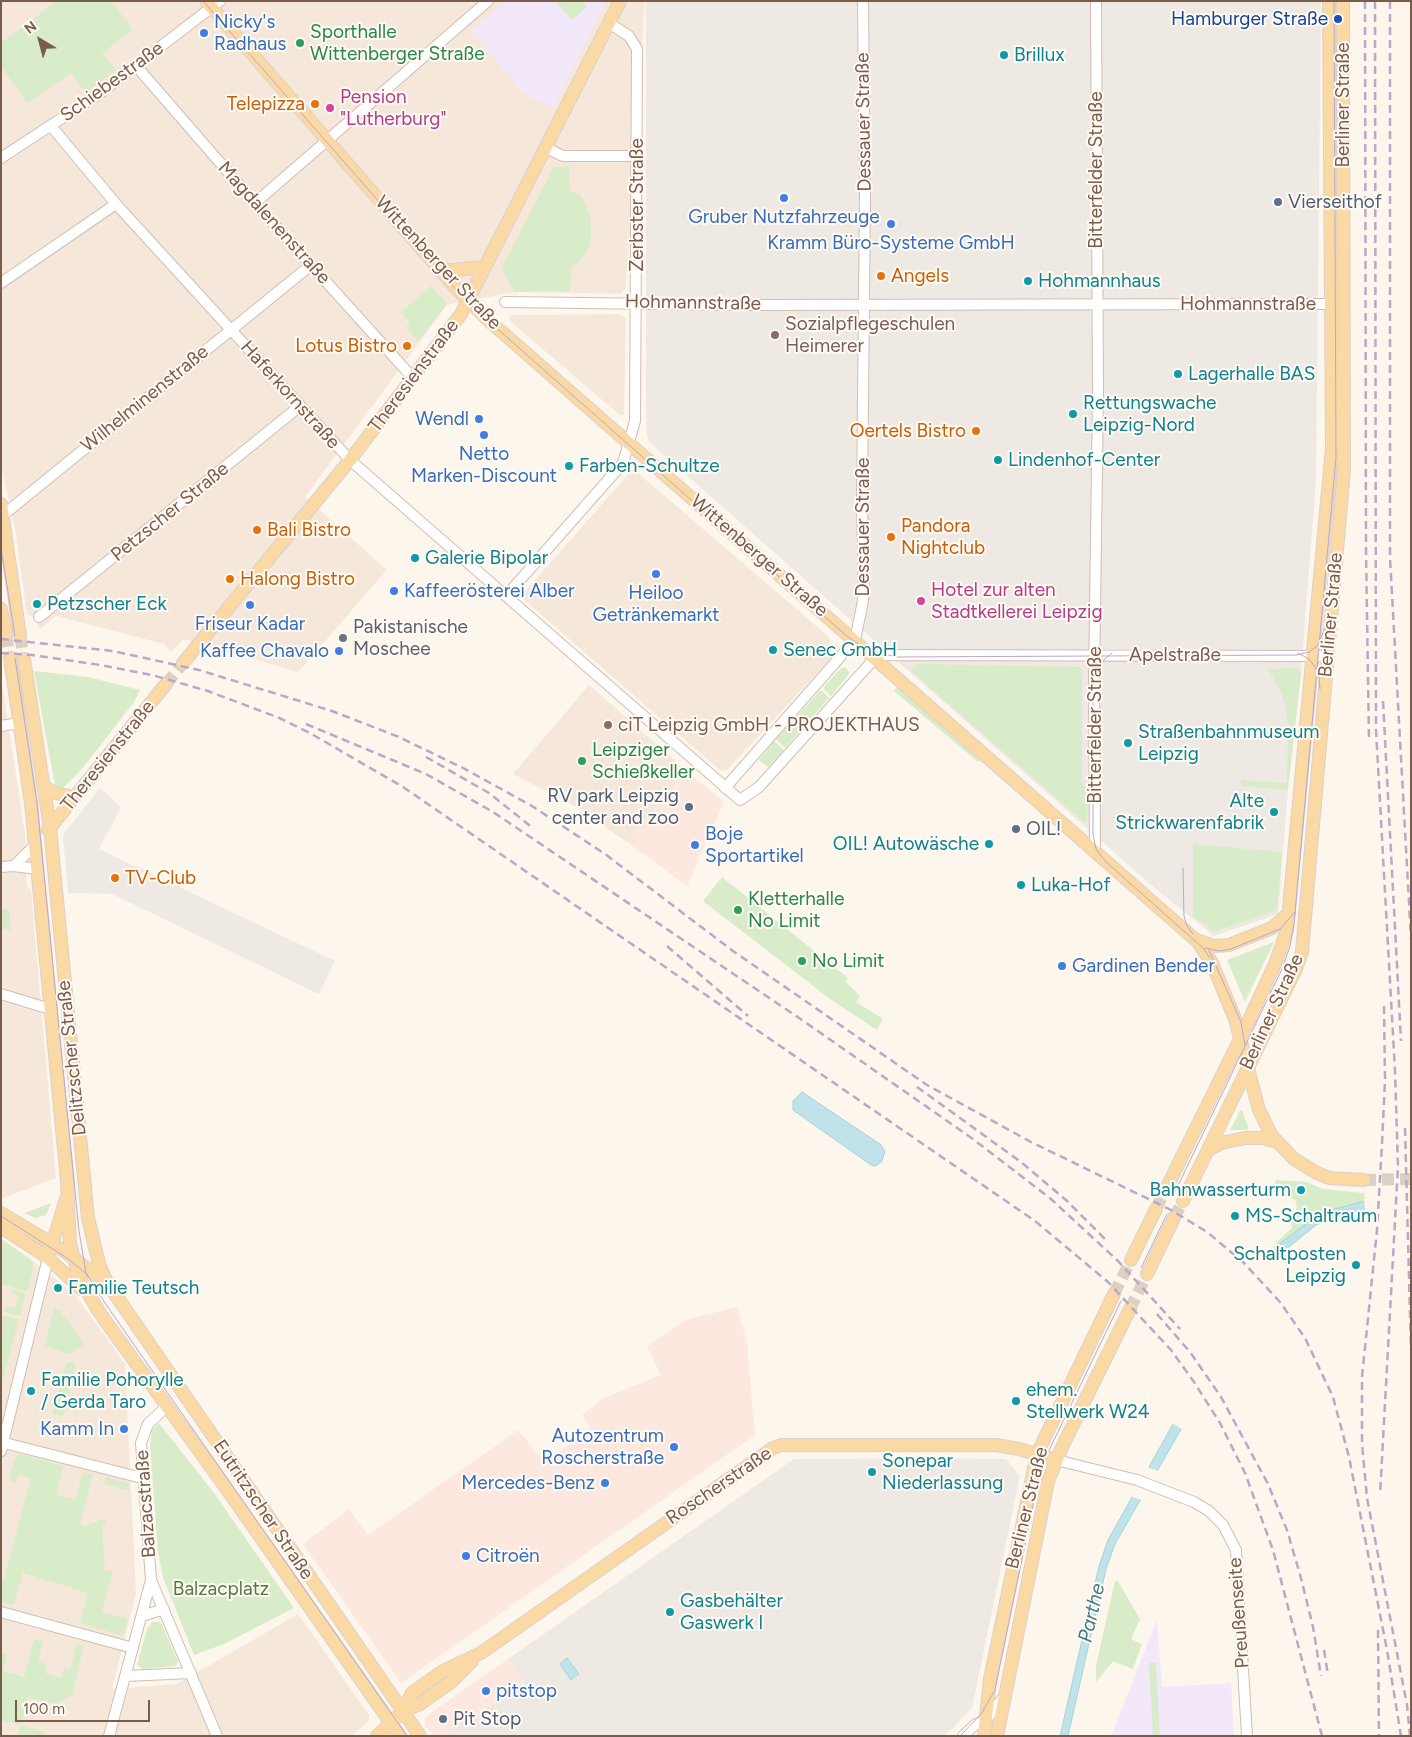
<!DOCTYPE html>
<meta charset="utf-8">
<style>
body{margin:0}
#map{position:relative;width:1412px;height:1737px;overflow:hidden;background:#fdf6ec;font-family:Figtree,sans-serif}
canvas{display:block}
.frame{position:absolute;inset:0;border:2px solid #7a5c4d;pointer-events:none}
.north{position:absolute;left:15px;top:15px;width:50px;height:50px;-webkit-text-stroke:4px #fffaf3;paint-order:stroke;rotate:323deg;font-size:14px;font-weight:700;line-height:20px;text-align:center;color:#7a5c4d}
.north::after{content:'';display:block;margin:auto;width:18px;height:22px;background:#7a5c4d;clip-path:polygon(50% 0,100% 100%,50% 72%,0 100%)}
.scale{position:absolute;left:15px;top:1700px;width:135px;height:22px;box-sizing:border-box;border:2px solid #7a5c4d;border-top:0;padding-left:6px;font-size:15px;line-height:18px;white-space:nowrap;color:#7a5c4d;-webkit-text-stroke:4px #fffaf3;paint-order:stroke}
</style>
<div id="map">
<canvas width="1412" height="1737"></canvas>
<div class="frame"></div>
<div class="north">N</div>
<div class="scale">100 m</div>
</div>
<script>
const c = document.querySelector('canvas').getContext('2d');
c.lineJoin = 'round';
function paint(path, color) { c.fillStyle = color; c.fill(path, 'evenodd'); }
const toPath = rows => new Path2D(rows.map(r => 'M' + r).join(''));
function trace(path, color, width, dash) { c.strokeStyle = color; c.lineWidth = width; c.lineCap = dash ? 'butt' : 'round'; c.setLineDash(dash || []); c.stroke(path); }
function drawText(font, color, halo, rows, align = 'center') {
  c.font = font + ' Figtree,sans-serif'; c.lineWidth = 4; c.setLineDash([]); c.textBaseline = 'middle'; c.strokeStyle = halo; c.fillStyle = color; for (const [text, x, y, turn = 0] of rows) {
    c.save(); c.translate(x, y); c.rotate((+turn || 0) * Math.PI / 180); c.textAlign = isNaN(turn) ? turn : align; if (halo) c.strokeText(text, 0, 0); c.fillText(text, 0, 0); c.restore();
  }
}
paint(toPath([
 [1,1,645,1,626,288,620,294,515,292,447,305,305,497,387,570,298,672,184,639,171,652,164,644,56,616,40,629,32,616,27,614,15,529,1,466],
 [619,314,626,319,624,414,620,415,509,320,510,315],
 [633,469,829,637,832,657,727,770,721,771,522,598,522,595],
 [1,676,25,834,27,887,31,890,56,1178,1,1199],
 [589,685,687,771,627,842,577,807,513,774],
 [1,1239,30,1258,76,1296,125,1364,136,1594,112,1689,177,1684,298,1614,369,1715,369,1720,352,1736,1,1736]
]), '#f5e8da');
paint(toPath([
 [687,771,724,802,687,886,627,842],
 [737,1307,747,1342,755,1435,401,1683,303,1544,349,1509,368,1535,518,1430,544,1462,591,1429,582,1415,604,1398,661,1375,647,1346,686,1320],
 [508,1659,524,1682,465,1724,463,1721,443,1736,433,1736,425,1725,425,1717]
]), '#fde8e0');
paint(toPath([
 [646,1,1321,1,1316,480,1301,673,1288,790,1278,914,1214,936,1157,890,649,442,647,436,646,415],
 [100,788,121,807,99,849,335,961,319,994,112,894,68,893,63,835],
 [936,1458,1006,1459,1020,1476,972,1708,945,1736,443,1736,463,1721,465,1724,524,1682,508,1659,794,1459]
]), '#efe9e4');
paint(toPath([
 [507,1,606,1,553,108,526,95,471,31],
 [1157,1620,1162,1687,1231,1683,1234,1736,1111,1736]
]), '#f3e8fa');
paint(toPath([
 [57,1,111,1,133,30,102,53,116,70,85,93,71,73,27,103,1,66,1,43],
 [555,1,582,1,587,7,572,20],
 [569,166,570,190,581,196,590,216,591,239,588,249,579,262,572,267,570,291,515,292,501,269,554,167],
 [431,286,447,304,418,341,406,327,410,322,401,312],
 [919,664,1080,667,1082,670,1082,782,1088,791,1087,820,1085,823,910,670],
 [845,667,850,673,831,696,823,688,840,669],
 [1297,668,1301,673,1288,790,1241,786,1241,780,1287,783,1288,725,1286,708,1281,692,1268,669],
 [34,671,88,677,140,690,134,702,82,769,63,788,55,786],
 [897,687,980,760,978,762,894,691],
 [821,690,829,698,785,748,776,739],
 [774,741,784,750,768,767,759,760],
 [1193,844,1282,852,1277,910,1214,932,1193,916],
 [722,877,848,978,845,981,860,996,856,1002,883,1019,877,1030,830,999,703,901],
 [1,909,9,909,11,930,1,928],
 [1274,942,1245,1002,1227,960],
 [1242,1110,1249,1130,1230,1130,1240,1111],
 [1276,1180,1307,1182,1323,1189,1364,1193,1365,1201,1331,1210,1282,1242,1271,1254,1269,1253,1276,1243,1292,1228,1291,1225,1297,1206,1295,1200,1274,1190],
 [51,1203,46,1215,35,1218,24,1213],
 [1,1239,33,1262,33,1269,27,1292,1,1284],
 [13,1290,26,1294,20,1316,5,1312,6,1306,15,1308,19,1296,12,1294],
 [54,1308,61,1312,84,1344,69,1354,45,1346],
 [4,1316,19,1319,1,1387,1,1319],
 [73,1361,75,1367,63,1416,52,1414,66,1364],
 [159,1423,214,1493,294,1608,224,1644,194,1655,163,1577,158,1552,150,1445,152,1430],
 [20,1454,63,1466,56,1495,75,1499,83,1472,93,1474,80,1525,85,1526,105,1518,106,1524,102,1525,105,1571,113,1571,102,1612,128,1619,123,1636,80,1623,88,1593,23,1573,14,1605,1,1602,1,1582,3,1582,31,1478,18,1475,16,1482,9,1480,15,1458],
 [106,1477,128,1483,130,1493,128,1490,104,1484],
 [1115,1581,1118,1581,1140,1619,1131,1639,1142,1644,1133,1669,1113,1661,1096,1682,1096,1666],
 [152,1622,160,1622,162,1625,178,1661,176,1666,143,1669,137,1665,147,1629],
 [34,1639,43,1642,38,1661,47,1664,45,1673,61,1678,64,1668,70,1670,77,1643,84,1645,72,1695,55,1704,28,1698,21,1725,45,1732,44,1736,18,1736,21,1725,1,1720,1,1653,7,1654,3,1671,24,1677],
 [1149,1663,1156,1663,1160,1736,1153,1736]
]), '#d8ecc9');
const water = toPath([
 [802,1092,880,1144,885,1151,882,1161,876,1166,871,1165,793,1110,793,1101,802,1092],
 [1365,1201,1365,1210,1350,1212,1316,1225,1284,1251,1115,1544,1106,1569,1068,1736,1060,1736,1099,1566,1108,1540,1173,1424,1271,1254,1282,1242,1312,1219,1331,1210,1365,1201],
 [567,1658,579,1674,571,1680,560,1664,567,1658]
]);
paint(water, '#bfe3e8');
trace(water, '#a5d3da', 1);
paint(toPath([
 [1411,1196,1411,1210,1365,1212,1364,1199],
 [1269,1253,1280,1261,1183,1430,1172,1423],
 [1146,1467,1159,1471,1142,1500,1130,1496]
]), '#fdf6ec');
trace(toPath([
 [6,635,10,658],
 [20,636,24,659],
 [166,684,183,663],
 [1364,1180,1411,1179],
 [1156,1209,1165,1191],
 [1174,1218,1183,1201],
 [1114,1294,1131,1260],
 [1130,1309,1147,1274]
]), '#dcd0c4', 12, [12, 6]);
const minor = toPath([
 [137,67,255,203,413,378],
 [51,126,116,204,350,460,740,800,759,787,875,658],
 [546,148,563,156,636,156],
 [1,158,100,93,220,1],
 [255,203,488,1],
 [1,283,116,204],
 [505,302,736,305,1331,304],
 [3,515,311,265],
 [506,596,623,463,635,421,637,49,629,36,609,23],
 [39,617,300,406],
 [872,655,1327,656],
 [1,726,19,723],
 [725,788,855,640,861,611,864,594,862,503,865,197,863,1],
 [1095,849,1094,682,1098,394,1096,1],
 [14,866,37,869],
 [1,867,14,866,35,845],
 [1,994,50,1009],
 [166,1407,148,1424,141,1443,151,1580,217,1736],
 [1,1442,142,1478],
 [1,1451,48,1258],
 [1056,1460,1137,1480,1194,1502,1209,1511,1223,1525,1236,1550,1247,1736],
 [1,1612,133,1648],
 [142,1616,164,1609],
 [126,1676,191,1673],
 [109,1736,151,1580],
 [963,1736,976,1724,985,1721,1003,1698]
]);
const major = toPath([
 [206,1,453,285,487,319,1198,942,1212,963,1235,1019,1259,1110,1272,1136,1294,1159,1317,1173,1329,1178,1364,1180],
 [440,271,485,267],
 [1,504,20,636],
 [1,609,6,635],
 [10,658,31,803,67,1181,70,1244,80,1279,99,1312,223,1484,400,1736],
 [24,659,50,828,88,1218,99,1264,108,1284,420,1736],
 [183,663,350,460,461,314,620,1],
 [44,787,55,793,74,797],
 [48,830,166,684],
 [1197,940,1214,946,1229,945,1272,928,1289,913],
 [1208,1150,1221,1143,1245,1138,1263,1138,1277,1142],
 [1165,1191,1240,1039,1275,964,1287,930,1332,448,1329,1],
 [1183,1201,1296,969,1302,952,1344,470,1343,1],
 [1,1213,64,1251,105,1282],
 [1,1227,48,1258,81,1289],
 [50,1251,66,1199],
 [1131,1260,1156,1209],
 [1147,1274,1174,1218],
 [403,1711,412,1693,443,1671,481,1653,773,1448,781,1445,996,1445,1019,1449,1056,1460],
 [377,1736,403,1711,420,1704,451,1682,472,1661],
 [984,1736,990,1679,1037,1454,1114,1294],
 [997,1736,1048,1481,1062,1447,1130,1309]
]);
trace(minor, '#d1beb0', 12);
trace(major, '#dad1cd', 14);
trace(minor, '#fff', 10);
trace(major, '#fbd9a5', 12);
trace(toPath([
 [203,1,467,302,706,513,848,637,866,649,896,657,1297,655,1309,652,1317,646,1326,626],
 [1,548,15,636],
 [1112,653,1099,664,1093,678,1093,834,1096,849,1105,861,1203,948,1210,958],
 [1298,653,1309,659,1315,667,1319,677,1320,689],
 [15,658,37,803,79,1231,86,1273,107,1306,407,1736],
 [1183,868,1184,916,1187,926,1193,934],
 [1205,948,1219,951,1231,949,1280,929,1295,912],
 [1209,950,1241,1022,1245,1045],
 [1173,1196,1282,969,1290,946,1294,924,1336,457,1334,1],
 [1,1216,67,1258,88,1275],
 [1141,1268,1167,1214],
 [960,1736,981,1714,995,1690,1041,1467,1121,1301]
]), '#b9a8c9', 1);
trace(toPath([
 [1365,1,1366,551,1369,741],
 [1375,1,1376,730,1395,1071,1398,1166,1380,1495],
 [1390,1,1390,558,1411,939],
 [1,639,113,651,199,670,332,711,399,737,463,768,532,806,605,854,733,951,927,1085,1031,1142,1171,1210,1207,1232,1243,1262,1280,1302,1305,1338,1333,1397,1349,1457,1387,1650,1401,1736],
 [1,653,32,655,100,665,152,675,211,692],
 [205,690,277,717,310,733,403,787,1035,1221,1108,1282,1171,1350,1194,1382,1220,1423,1245,1473,1273,1550,1322,1736],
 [1383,701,1401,1041],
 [306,724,426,774,493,812,802,1020,973,1139,1051,1199,1118,1261,1180,1329],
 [426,757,489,793,534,829],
 [667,946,748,1016],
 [1384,1006,1385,1080,1382,1144,1377,1230,1362,1377,1362,1444,1367,1498,1407,1705,1410,1736],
 [917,1087,1021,1162,1066,1200,1107,1241],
 [1405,1128,1411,1350],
 [1157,1314,1190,1352,1221,1397,1268,1484,1287,1530,1301,1578,1313,1627,1321,1676],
 [1378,1630,1379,1736],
 [1324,1650,1328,1675]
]), '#b9a8c9', 2.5, [8, 5]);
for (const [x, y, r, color] of [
 [1338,19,5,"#1a4fb4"],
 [204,33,5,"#3f7fe0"],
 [300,43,5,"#2e9e5b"],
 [1004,55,5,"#0f9aa8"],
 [315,104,5,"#e8710a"],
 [330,108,5,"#d1479c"],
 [784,198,5,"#3f7fe0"],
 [1278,202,5,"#5c6f8a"],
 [891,224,5,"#3f7fe0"],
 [881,276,5,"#e8710a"],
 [1028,281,5,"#0f9aa8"],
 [775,335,5,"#8d6e63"],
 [407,346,5,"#e8710a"],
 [1178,374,5,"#0f9aa8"],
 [1073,414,5,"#0f9aa8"],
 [479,419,5,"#3f7fe0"],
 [976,431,5,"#e8710a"],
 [484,435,5,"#3f7fe0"],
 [998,460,5,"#0f9aa8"],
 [569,466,5,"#0f9aa8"],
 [257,530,5,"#e8710a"],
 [891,537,5,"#e8710a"],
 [415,558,5,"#0f9aa8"],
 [656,574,5,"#3f7fe0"],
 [230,579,5,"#e8710a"],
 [394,591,5,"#3f7fe0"],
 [921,601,5,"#d1479c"],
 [37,604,5,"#0f9aa8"],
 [250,605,5,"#3f7fe0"],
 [343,638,5,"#6b7280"],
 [773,650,5,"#0f9aa8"],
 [339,651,5,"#3f7fe0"],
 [608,725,5,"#8d6e63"],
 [1128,743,5,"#0f9aa8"],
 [582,761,5,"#2e9e5b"],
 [689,807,5,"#5c6f8a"],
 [1274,812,5,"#0f9aa8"],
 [1016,829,5,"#5c6f8a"],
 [989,844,5,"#0f9aa8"],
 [695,845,5,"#3f7fe0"],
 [115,878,5,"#e8710a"],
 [1021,885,5,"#0f9aa8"],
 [738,910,5,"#2e9e5b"],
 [802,961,5,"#2e9e5b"],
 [1062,966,5,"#3f7fe0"],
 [1301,1190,5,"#0f9aa8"],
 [1235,1216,5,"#0f9aa8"],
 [1356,1265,5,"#0f9aa8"],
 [58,1288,5,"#0f9aa8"],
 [31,1391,5,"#0f9aa8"],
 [1016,1401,5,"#0f9aa8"],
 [124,1429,5,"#3f7fe0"],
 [674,1447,5,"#3f7fe0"],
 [872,1472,5,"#0f9aa8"],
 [605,1483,5,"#3f7fe0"],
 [466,1556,5,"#3f7fe0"],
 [670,1612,5,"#0f9aa8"],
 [486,1691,5,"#3f7fe0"],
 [443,1719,5,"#5c6f8a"]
]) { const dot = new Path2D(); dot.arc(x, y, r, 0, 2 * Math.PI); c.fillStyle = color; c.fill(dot); trace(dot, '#fffaf3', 2); }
drawText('19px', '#164399', '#fffaf3', [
 ["Hamburger Straße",1328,19]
], 'right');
drawText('19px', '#366cbe', '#fffaf3', [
 ["Nicky's",214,22],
 ["Radhaus",214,44],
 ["Gruber Nutzfahrzeuge",784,217,"center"],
 ["Kramm Büro-Systeme GmbH",891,243,"center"],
 ["Wendl",469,419,"right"],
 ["Netto",484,454,"center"],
 ["Marken-Discount",484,476,"center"],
 ["Kaffeerösterei Alber",404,591],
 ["Heiloo",656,593,"center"],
 ["Getränkemarkt",656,615,"center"],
 ["Friseur Kadar",250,624,"center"],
 ["Kaffee Chavalo",329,651,"right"],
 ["Boje",705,834],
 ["Sportartikel",705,856],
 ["Gardinen Bender",1072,966],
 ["Kamm In",114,1429,"right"],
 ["Autozentrum",664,1436,"right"],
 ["Roscherstraße",664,1458,"right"],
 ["Mercedes-Benz",595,1483,"right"],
 ["Citroën",476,1556],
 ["pitstop",496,1691]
], 'left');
drawText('19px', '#27864d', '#fffaf3', [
 ["Sporthalle",310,32],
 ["Wittenberger Straße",310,54],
 ["Leipziger",592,750],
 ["Schießkeller",592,772],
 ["Kletterhalle",748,899],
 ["No Limit",748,921],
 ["No Limit",812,961]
], 'left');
drawText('19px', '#0d838f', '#fffaf3', [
 ["Brillux",1014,55],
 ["Hohmannhaus",1038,281],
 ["Lagerhalle BAS",1188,374],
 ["Rettungswache",1083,403],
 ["Leipzig-Nord",1083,425],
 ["Lindenhof-Center",1008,460],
 ["Farben-Schultze",579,466],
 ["Galerie Bipolar",425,558],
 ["Petzscher Eck",47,604],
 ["Senec GmbH",783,650],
 ["Straßenbahnmuseum",1138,732],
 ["Leipzig",1138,754],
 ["Alte",1264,801,"right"],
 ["Strickwarenfabrik",1264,823,"right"],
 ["OIL! Autowäsche",979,844,"right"],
 ["Luka-Hof",1031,885],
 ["Bahnwasserturm",1291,1190,"right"],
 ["MS-Schaltraum",1245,1216],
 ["Schaltposten",1346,1254,"right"],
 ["Leipzig",1346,1276,"right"],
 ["Familie Teutsch",68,1288],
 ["Familie Pohorylle",41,1380],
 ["/ Gerda Taro",41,1402],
 ["ehem.",1026,1390],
 ["Stellwerk W24",1026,1412],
 ["Sonepar",882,1461],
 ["Niederlassung",882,1483],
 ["Gasbehälter",680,1601],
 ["Gaswerk I",680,1623]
], 'left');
drawText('19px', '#7a5c4d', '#fffaf3', [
 ["Schiebestraße",112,82,-36],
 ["Berliner Straße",1343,105,-90],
 ["Dessauer Straße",864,122,-91],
 ["Bitterfelder Straße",1096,170,-90],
 ["Zerbster Straße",637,205,-90],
 ["Magdalenenstraße",274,223,48],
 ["Wittenberger Straße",438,263,47],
 ["Hohmannstraße",693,303,1],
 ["Hohmannstraße",1248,304],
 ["Theresienstraße",414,376,-53],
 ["Haferkornstraße",290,395,48],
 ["Wilhelminenstraße",145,399,-39],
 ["Petzscher Straße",170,512,-39],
 ["Dessauer Straße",863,527,-90],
 ["Wittenberger Straße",759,556,41],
 ["Berliner Straße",1331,615,-85],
 ["Apelstraße",1175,655],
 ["Bitterfelder Straße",1095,725,-90],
 ["Theresienstraße",108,756,-51],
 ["Berliner Straße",1272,1012,-65],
 ["Delitzscher Straße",72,1058,-96],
 ["Roscherstraße",719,1486,-34],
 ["Balzacstraße",146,1504,-94],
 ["Berliner Straße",1027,1508,-76],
 ["Eutritzscher Straße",263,1510,56],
 ["Preußenseite",1239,1613,-94]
]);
drawText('19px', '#b23c85', '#fffaf3', [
 ["Pension",340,97],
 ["\"Lutherburg\"",340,119],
 ["Hotel zur alten",931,590],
 ["Stadtkellerei Leipzig",931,612]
], 'left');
drawText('19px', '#c56008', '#fffaf3', [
 ["Telepizza",305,104,"right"],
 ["Angels",891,276],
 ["Lotus Bistro",397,346,"right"],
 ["Oertels Bistro",966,431,"right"],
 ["Pandora",901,526],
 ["Nightclub",901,548],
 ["Bali Bistro",267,530],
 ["Halong Bistro",240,579],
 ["TV-Club",125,878]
], 'left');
drawText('19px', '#4e5e75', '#fffaf3', [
 ["Vierseithof",1288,202],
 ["RV park Leipzig",679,796,"right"],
 ["center and zoo",679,818,"right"],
 ["OIL!",1026,829],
 ["Pit Stop",453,1719]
], 'left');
drawText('19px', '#785e54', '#fffaf3', [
 ["Sozialpflegeschulen",785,324],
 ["Heimerer",785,346],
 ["ciT Leipzig GmbH - PROJEKTHAUS",618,725]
], 'left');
drawText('19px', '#5b616d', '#fffaf3', [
 ["Pakistanische",353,627],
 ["Moschee",353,649]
], 'left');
drawText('19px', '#537a41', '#fffaf3', [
 ["Balzacplatz",221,1589]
]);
drawText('italic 20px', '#437c86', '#fffaf3', [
 ["Parthe",1092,1613,-77]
]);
</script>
